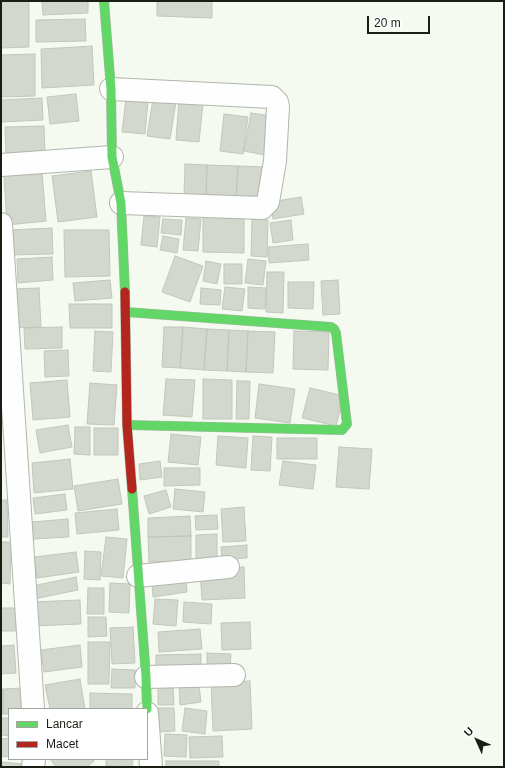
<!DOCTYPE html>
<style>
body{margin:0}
#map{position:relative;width:505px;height:768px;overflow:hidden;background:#f4faef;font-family:Helvetica,sans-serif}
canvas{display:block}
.frame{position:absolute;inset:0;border:2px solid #181e13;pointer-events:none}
.legend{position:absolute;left:8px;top:708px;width:140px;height:52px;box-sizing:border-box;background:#fff;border:1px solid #a3a5a1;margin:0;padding:5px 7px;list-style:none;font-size:12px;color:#181e13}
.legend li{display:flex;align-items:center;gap:8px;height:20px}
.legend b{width:20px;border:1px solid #a3a5a1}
.north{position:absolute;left:457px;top:720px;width:40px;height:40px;-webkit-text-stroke:3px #fff;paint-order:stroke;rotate:315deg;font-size:11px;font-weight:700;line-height:16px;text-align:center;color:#181e13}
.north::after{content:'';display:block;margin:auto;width:14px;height:18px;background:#181e13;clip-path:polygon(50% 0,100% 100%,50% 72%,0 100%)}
.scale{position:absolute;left:367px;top:16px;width:63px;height:18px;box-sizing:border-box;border:2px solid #181e13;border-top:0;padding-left:5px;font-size:12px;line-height:14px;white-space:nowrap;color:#181e13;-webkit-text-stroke:3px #fff;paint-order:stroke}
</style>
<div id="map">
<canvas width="505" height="768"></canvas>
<div class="frame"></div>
<ul class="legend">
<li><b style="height:5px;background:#63d668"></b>Lancar</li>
<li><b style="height:5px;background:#b3261e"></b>Macet</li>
</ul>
<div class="north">U</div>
<div class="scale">20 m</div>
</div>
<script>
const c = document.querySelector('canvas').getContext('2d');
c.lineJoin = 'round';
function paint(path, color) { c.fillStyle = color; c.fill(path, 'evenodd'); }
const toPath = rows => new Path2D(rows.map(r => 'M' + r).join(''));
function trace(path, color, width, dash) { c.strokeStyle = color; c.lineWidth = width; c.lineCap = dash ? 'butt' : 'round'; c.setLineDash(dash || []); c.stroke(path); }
const building = toPath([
 [1,1,29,1,29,47,1,48,1,1],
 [42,1,88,1,88,13,43,15,42,1],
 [157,1,212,1,212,18,157,16,157,1],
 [85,19,86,41,36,42,36,20,85,19],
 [92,46,94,85,42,88,41,49,92,46],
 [35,54,35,96,1,97,1,55,35,54],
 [76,94,79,121,50,124,47,97,76,94],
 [42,98,43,120,1,122,1,100,42,98],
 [126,99,148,101,145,134,122,132,126,99],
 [153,99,176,102,170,139,147,136,153,99],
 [179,101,203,103,199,142,176,140,179,101],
 [251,113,271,116,265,155,244,151,251,113],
 [224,114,248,117,243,154,220,151,224,114],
 [44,126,45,153,6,155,5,127,44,126],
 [185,164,207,165,206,198,184,197,185,164],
 [207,165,238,166,236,199,206,198,207,165],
 [238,166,267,167,265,201,236,199,238,166],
 [91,171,97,217,58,222,52,176,91,171],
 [42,172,46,221,7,225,4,175,42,172],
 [301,197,304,214,273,219,271,202,301,197],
 [244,213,244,253,203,252,203,214,244,213],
 [144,216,160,217,157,247,141,245,144,216],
 [186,218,201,219,198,251,183,250,186,218],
 [163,219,182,220,181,235,161,233,163,219],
 [252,219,268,220,267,257,251,256,252,219],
 [291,220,293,240,273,243,270,223,291,220],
 [52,228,53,254,10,255,10,230,52,228],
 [64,230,109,230,110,276,65,277,64,230],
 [163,236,179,239,177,253,160,250,163,236],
 [308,244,309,260,269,263,268,247,308,244],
 [175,256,203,266,190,302,162,292,175,256],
 [52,257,53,280,18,283,17,259,52,257],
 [248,259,266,261,263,285,245,283,248,259],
 [206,261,221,264,217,284,203,281,206,261],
 [224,264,242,264,242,284,224,284,224,264],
 [267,272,284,272,283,313,266,312,267,272],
 [110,280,112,298,75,301,73,283,110,280],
 [338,280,340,314,323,315,321,281,338,280],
 [288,282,314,282,313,309,288,308,288,282],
 [225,287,245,289,242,311,222,309,225,287],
 [248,287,266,288,265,309,248,308,248,287],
 [39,288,41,327,12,328,11,289,39,288],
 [201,288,221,290,220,305,200,304,201,288],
 [69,304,112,304,112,328,70,328,69,304],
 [62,327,62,348,25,349,24,328,62,327],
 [164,327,183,327,180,368,162,367,164,327],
 [183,327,207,329,204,370,180,368,183,327],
 [207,329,229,330,227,371,204,370,207,329],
 [229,330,248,331,246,372,227,371,229,330],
 [95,331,113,332,111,372,93,371,95,331],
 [248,331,275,332,273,373,246,372,248,331],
 [294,331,329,332,328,370,293,369,294,331],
 [68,350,69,376,45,377,44,351,68,350],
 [166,379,195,380,192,417,163,415,166,379],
 [203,379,232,380,232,419,203,419,203,379],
 [67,380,70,417,33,420,30,383,67,380],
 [237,381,250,381,249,419,236,419,237,381],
 [90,383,117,385,114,425,87,424,90,383],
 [259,384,295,389,290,423,255,418,259,384],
 [310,388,344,396,336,426,302,418,310,388],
 [68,425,72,447,40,453,36,430,68,425],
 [75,427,90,427,90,455,74,454,75,427],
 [94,428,118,428,118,455,94,455,94,428],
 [171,434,201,437,198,465,168,462,171,434],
 [218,436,248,438,246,468,216,465,218,436],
 [253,436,272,437,270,471,251,470,253,436],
 [277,438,317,438,317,459,277,459,277,438],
 [339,447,372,449,369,489,336,487,339,447],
 [70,459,73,489,34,493,32,463,70,459],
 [160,461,162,477,140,480,139,464,160,461],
 [283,461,316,465,313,489,279,485,283,461],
 [164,468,200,468,200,485,164,486,164,468],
 [118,479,122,504,78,511,74,486,118,479],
 [175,489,205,492,203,512,173,509,175,489],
 [166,490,171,507,149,514,144,496,166,490],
 [65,494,67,510,35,514,33,498,65,494],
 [1,500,7,500,8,537,1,537,1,500],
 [244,507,246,541,223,542,221,509,244,507],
 [117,509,119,530,77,534,75,513,117,509],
 [217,515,218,529,196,530,195,516,217,515],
 [190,516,191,536,148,537,148,518,190,516],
 [68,519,69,537,33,539,32,522,68,519],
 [217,534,217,561,196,561,196,535,217,534],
 [191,536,191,561,149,562,148,537,191,536],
 [106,537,127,539,123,578,101,576,106,537],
 [1,542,11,542,10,584,1,583,1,542],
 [247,545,247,558,222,560,221,547,247,545],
 [85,551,101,552,100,580,84,579,85,551],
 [76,552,79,572,37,578,34,557,76,552],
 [244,567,245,598,202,600,200,570,244,567],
 [76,577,78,590,34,599,32,586,76,577],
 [186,579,187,592,153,597,152,583,186,579],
 [110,583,130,584,129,613,109,612,110,583],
 [88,588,104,588,104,614,87,614,88,588],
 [155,599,178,600,176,626,153,624,155,599],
 [80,600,81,624,33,626,32,602,80,600],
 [184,602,212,604,211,624,183,622,184,602],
 [1,608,17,608,17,631,1,631,1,608],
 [88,617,106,617,107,636,88,637,88,617],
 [250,622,251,649,222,650,221,623,250,622],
 [133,627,135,663,112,664,110,628,133,627],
 [200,629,202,649,159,652,158,632,200,629],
 [88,642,110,642,109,684,88,684,88,642],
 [14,645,16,673,1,674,1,646,14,645],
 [80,645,82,667,44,672,41,650,80,645],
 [207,653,231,654,230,667,207,666,207,653],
 [201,654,201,672,156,672,156,655,201,654],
 [112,669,135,670,135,688,111,688,112,669],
 [80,679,85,709,50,709,45,685,80,679],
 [250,681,252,729,213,731,211,683,250,681],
 [173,684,174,705,158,705,158,685,173,684],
 [199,685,201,702,180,705,179,687,199,685],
 [23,688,23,709,9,709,9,714,3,714,3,689,23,688],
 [1,689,3,689,3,714,1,714,1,689],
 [90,693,132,694,132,709,90,709,90,693],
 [158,708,174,708,175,731,159,732,158,708],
 [185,708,207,711,205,734,182,731,185,708],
 [1,718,9,718,9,736,1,735,1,718],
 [165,734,187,735,186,757,164,756,165,734],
 [222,736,223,757,190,758,189,737,222,736],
 [9,738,9,756,1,757,1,739,9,738],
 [50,759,93,759,94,761,87,767,56,767,50,759],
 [106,759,133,759,132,767,106,766,106,759],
 [166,761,219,761,219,767,166,767,166,761],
 [1,762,24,764,24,767,1,767,1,762]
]);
paint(building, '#d2d8cd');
trace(building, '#c2c7bd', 1);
const street = toPath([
 [111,89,272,97,277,102,278,107,275,161,268,202,262,208,121,203],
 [1,165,112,157],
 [1,224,33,709],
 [138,576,228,567],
 [146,677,234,675],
 [147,713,151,767],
 [33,767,34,759]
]);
const fast = toPath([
 [104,1,111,89,112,157,121,203,125,292],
 [126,312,331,327,334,329,336,333,347,424,342,430,127,425],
 [132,489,146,677,147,709]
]);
const jam = toPath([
 [125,292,127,425,132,489]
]);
trace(street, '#b0b6ab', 24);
trace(fast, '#b0b6ab', 10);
trace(jam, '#b0b6ab', 10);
trace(street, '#fdfefd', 22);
trace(fast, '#63d668', 9);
trace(jam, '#b3261e', 9);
</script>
